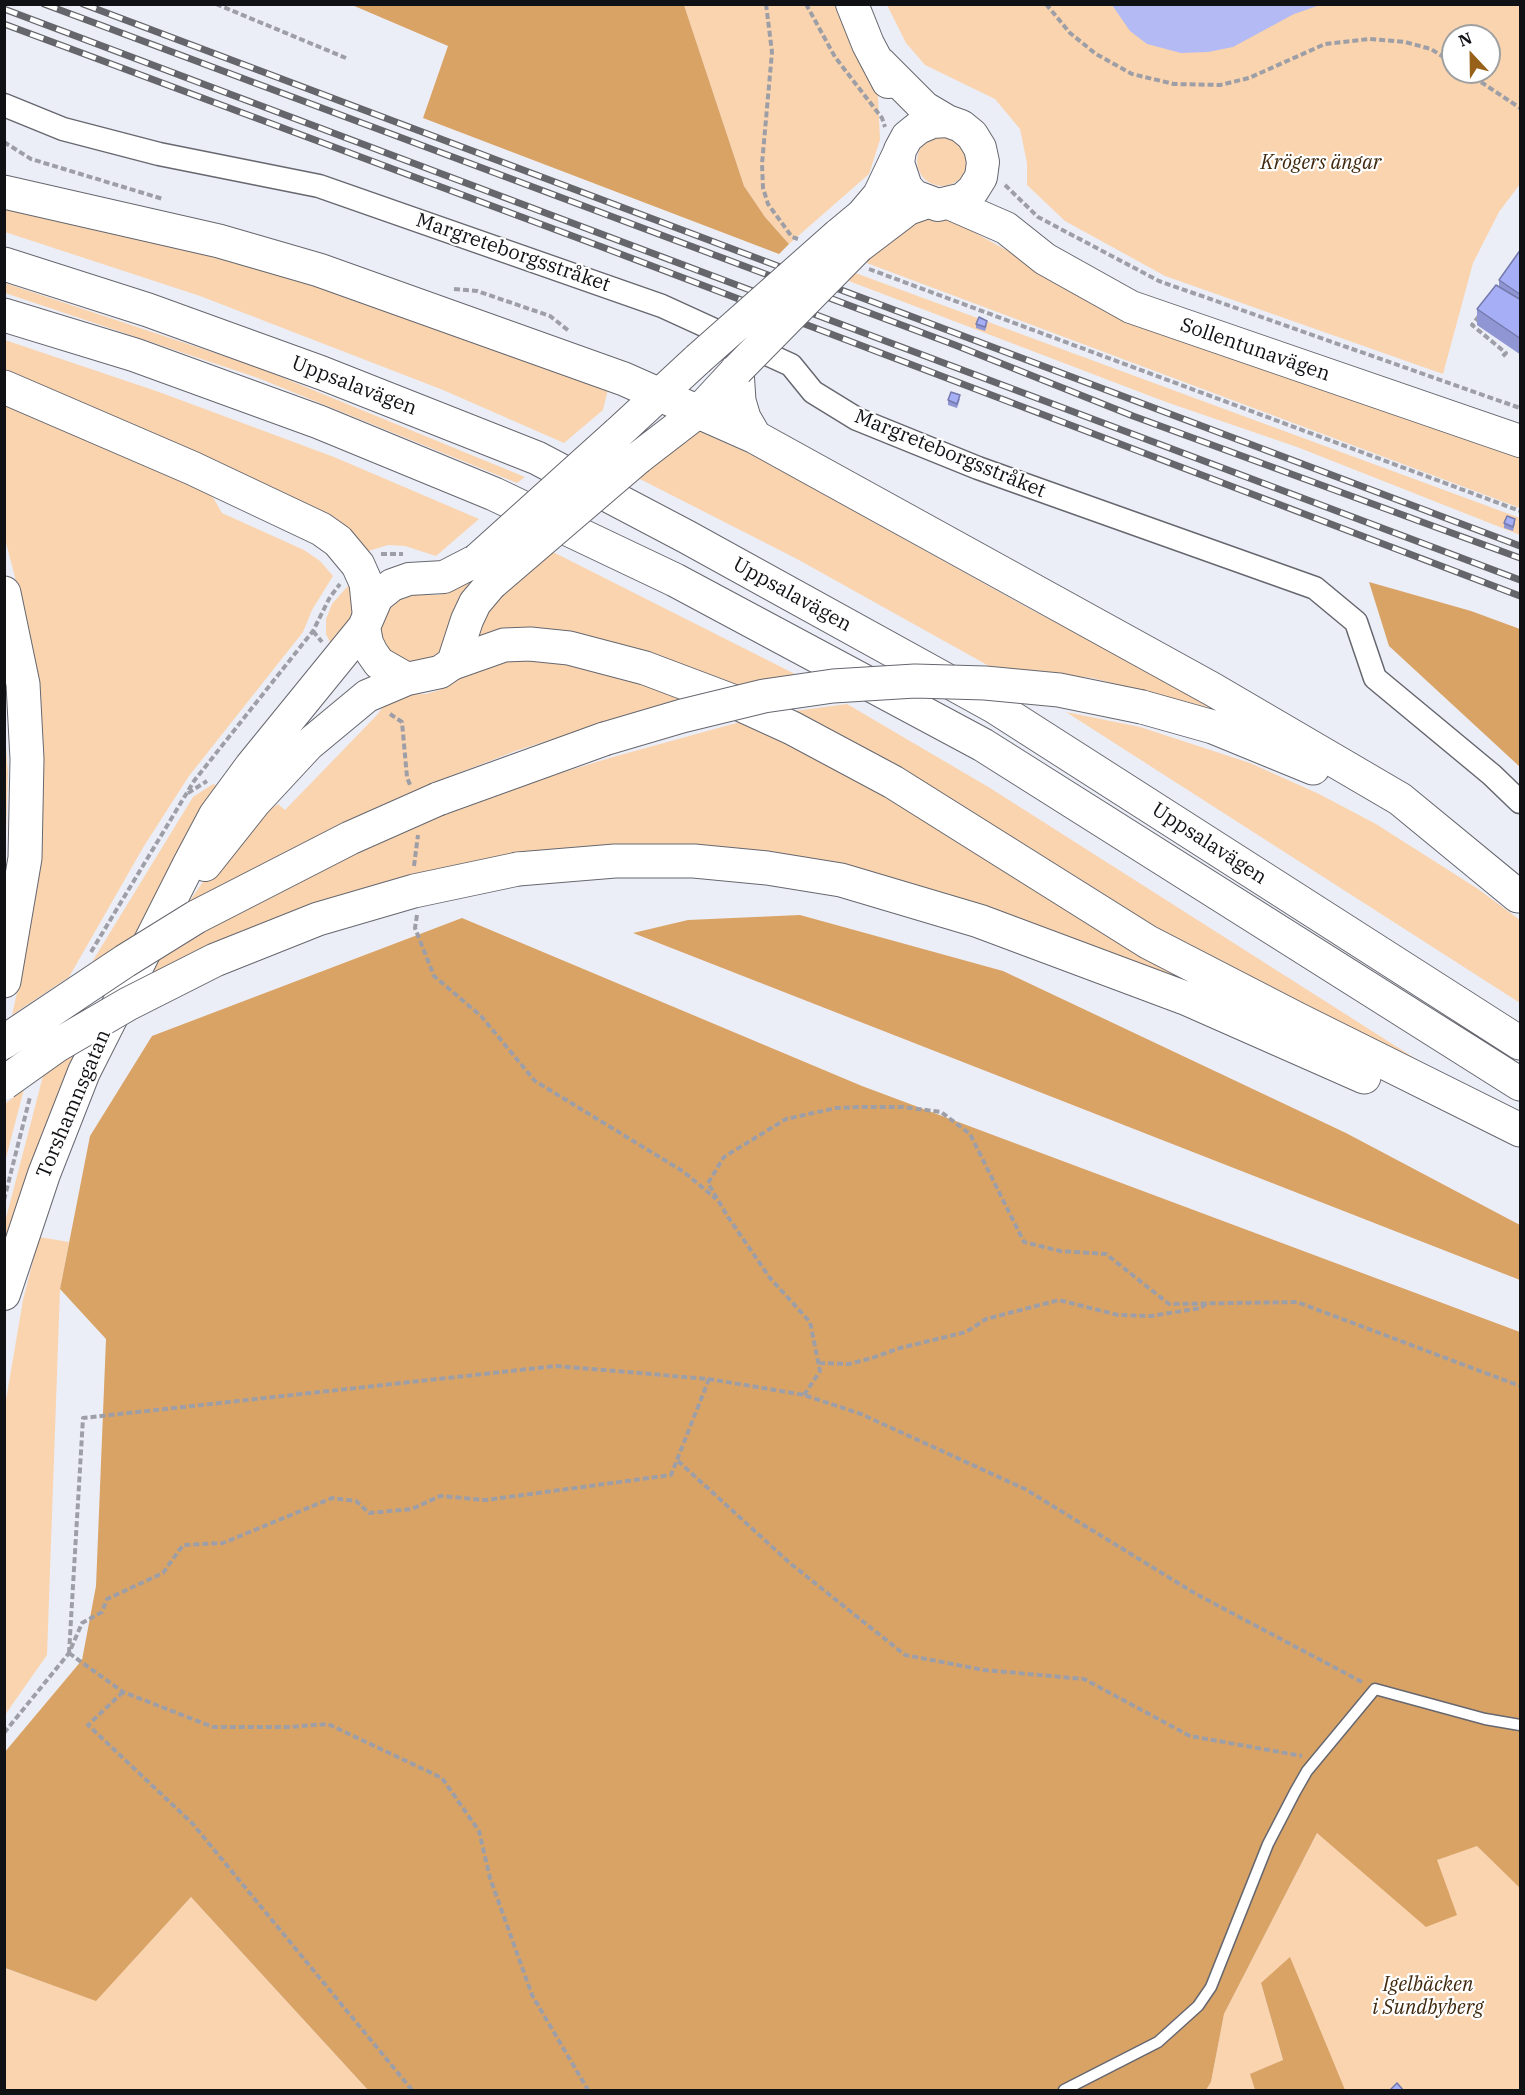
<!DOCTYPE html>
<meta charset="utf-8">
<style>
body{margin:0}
#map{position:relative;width:1525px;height:2095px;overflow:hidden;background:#eceef7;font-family:"IBM Plex Serif",serif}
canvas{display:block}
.frame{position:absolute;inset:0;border:6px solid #101114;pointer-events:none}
.north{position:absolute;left:1441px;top:24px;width:60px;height:60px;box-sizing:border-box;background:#fff;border:2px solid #9fa0a1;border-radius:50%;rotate:338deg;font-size:16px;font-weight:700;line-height:24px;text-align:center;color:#101114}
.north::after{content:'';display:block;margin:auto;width:21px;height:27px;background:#98611a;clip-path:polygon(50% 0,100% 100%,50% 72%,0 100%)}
</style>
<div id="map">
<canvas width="1525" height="2095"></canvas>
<div class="frame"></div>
<div class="north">N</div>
</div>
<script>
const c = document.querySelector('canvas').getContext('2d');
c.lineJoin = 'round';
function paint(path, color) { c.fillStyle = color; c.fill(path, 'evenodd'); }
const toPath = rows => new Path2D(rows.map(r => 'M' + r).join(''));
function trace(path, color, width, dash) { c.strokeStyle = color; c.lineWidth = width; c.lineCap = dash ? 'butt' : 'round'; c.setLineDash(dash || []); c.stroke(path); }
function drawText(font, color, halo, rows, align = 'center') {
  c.font = font + ' "IBM Plex Serif",serif'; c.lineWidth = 4.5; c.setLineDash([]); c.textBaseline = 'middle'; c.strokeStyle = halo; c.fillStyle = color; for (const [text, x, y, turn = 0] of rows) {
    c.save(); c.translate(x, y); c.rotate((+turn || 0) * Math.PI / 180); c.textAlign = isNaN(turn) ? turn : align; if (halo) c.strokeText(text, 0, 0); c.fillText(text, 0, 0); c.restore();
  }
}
paint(toPath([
 [684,5,840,5,854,44,878,95,880,140,869,174,789,244,765,217,744,186],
 [887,5,1520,5,1520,184,1499,212,1473,263,1443,374,1165,276,1065,221,1027,185,1027,163,1020,129,995,99,925,65,906,43],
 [1453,36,1489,36,1489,72,1453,72],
 '917 161a25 25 0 1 1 50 0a25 25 0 1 1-50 0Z',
 [5,202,240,257,608,389,603,410,564,443,443,390,200,296,5,232],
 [925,215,942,218,961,225,1017,256,1074,294,1129,322,1520,454,1520,508,864,262],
 [850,271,1520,518,1520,535,1297,447,1166,402,841,278],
 [5,283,257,367,525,477,517,483,258,378,5,293],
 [5,340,159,392,334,457,479,519,436,556,405,546,388,545,362,553,5,375],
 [4,398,201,487,214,499,222,513,304,550,320,561,333,576,312,610,303,632,189,776,144,846,69,977,12,1015,26,952,36,880,25,615,5,539],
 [694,429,757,457,1030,609,1219,707,1219,710,1092,678,989,666,797,559,636,477],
 [551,551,795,674,730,686,475,642,481,622,491,605],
 [475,574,479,578,439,652,430,659,418,662,404,661,392,654,384,643,380,631,381,620,393,602,414,595,438,595,449,592],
 [354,579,356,607,347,630,332,646,326,634,326,619,332,604],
 [544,656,696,695,518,750,438,781,330,829,188,903,228,847,260,816,278,804,285,810,377,715,392,695,426,694,440,690,473,666],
 [847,704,990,788,1427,1066,1170,938,787,712],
 [1066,712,1140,727,1250,763,1319,794,1376,824,1478,889,1520,920,1520,1003],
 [751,719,1351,1057,1090,950,635,846,147,978,158,956,341,856,473,800,613,757],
 [4,721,8,773,5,864,4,864],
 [213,784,218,786,136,934,92,962,193,797],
 [74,1054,5,1246,5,1222,43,1076],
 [24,1089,5,1162,5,1104],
 [39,1237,69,1242,60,1289,47,1655,5,1715,5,1406,23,1300],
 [1520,1810,1520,2090,1286,2090,1316,2021,1261,1983,1283,2061,1251,2074,1255,2090,1206,2090,1211,2082,1224,2014,1317,1833],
 [191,1897,368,2090,5,2090,4,1968,96,2000]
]), '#f9d4af');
paint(toPath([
 [352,5,684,5,744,186,765,217,789,244,779,254,423,118,448,46],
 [1369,582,1471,611,1520,629,1520,767,1389,646],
 [800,915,1003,971,1346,1133,1520,1225,1520,1280,633,933,688,920],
 [462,918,862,1086,1520,1332,1520,1888,1477,1846,1437,1860,1457,1915,1426,1927,1317,1833,1224,2014,1211,2082,1206,2090,368,2090,191,1897,96,2001,5,1968,4,1753,82,1660,96,1586,106,1339,60,1289,90,1136,152,1036],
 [1290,1957,1326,2044,1345,2090,1255,2090,1250,2074,1283,2060,1261,1983]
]), '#daa366');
paint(toPath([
 [1112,5,1320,5,1294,14,1233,47,1208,52,1181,53,1147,44,1130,31]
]), '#b4bbf4');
const lane = toPath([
 [1064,2090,1158,2042,1198,2006,1211,1987,1268,1844,1295,1792,1307,1771,1375,1689,1485,1719,1520,1725]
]);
const street = toPath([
 [4,105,63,129,159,154,319,186,662,306,791,365,813,392,857,419,978,468,1315,588,1356,622,1375,678,1492,775,1520,802]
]);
const secondary = toPath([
 [852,4,868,44,888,82],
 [880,63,925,108,947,121,961,126,972,135,980,148,983,162,981,177,973,190,963,199,938,205,914,196,906,187,898,163,900,150,907,137,918,128,932,122,947,121],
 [951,204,1006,228,1045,259,1131,307,1520,441],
 [838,235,862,215,879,195,900,151],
 [858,247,908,209,925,203],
 [618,433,698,359],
 [638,458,699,411,737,370],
 [477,560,444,577,409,579,392,585,377,597,364,627,367,643,372,653,379,663,407,679,440,672,453,663,467,620,475,603,491,584],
 [205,865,255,802,308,745,367,696,407,679],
 [4,1294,44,1174,84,1072,189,864,215,815,251,766,364,627]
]);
const highway = toPath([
 [4,192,219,241,319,270,624,379,755,437,1212,689,1400,799,1518,896],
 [4,264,148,310,322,373,537,458,687,537,995,707,1520,1043],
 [4,315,135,355,319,422,494,494,675,580,983,745,1520,1084],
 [737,370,739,401,744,418,755,437],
 [4,387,192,468,321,529,338,541,358,565,366,583,369,612],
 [4,593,23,684,27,759,25,858,4,981],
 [453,663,504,645,530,644,569,648,645,668,735,702,792,728,893,782,1148,942,1297,1019,1520,1130],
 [1142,707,1213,727,1313,768],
 [438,799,604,739],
 [518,869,615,861,694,861,767,868,841,880,979,921,1185,998,1364,1077]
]);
trace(lane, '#66676f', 13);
trace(street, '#66676f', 25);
trace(secondary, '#66676f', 34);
trace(highway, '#66676f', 35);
trace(toPath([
 [216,4,346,58],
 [766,4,772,52,762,164,763,188,768,204,792,237,798,239],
 [806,4,835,57,882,118,885,127],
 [1046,4,1070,33,1096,54,1132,74,1174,84,1220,85,1249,78,1325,44,1369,39,1405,42,1431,49,1453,63],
 [1466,72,1520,108],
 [4,142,31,159,163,199],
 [1005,185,1038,217,1159,281,1520,408],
 [869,269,1520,511],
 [454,289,477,291,550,316,569,331],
 [1479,316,1472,325,1506,353,1502,357],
 [381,554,403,554],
 [313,631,322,642],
 [390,714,402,722,407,777,410,785],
 [188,793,207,781],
 [414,866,418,835],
 [417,915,415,928,434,976,481,1016,535,1081,684,1172,716,1199],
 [91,952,194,781,313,631,330,597,340,584],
 [4,1200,30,1097],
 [819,1363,849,1364,872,1358,900,1348,966,1332,986,1319,1059,1300,1118,1315,1151,1316,1201,1308,1207,1303],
 [804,1395,820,1371,810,1322,770,1278,728,1217,708,1183,724,1157,786,1119,836,1108,860,1107,903,1107,941,1112,970,1134,1024,1242,1060,1251,1106,1254,1169,1304,1297,1302,1520,1386],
 [678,1461,791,1564,905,1655,984,1670,1084,1679,1190,1736,1302,1756],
 [69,1653,83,1418,556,1366,709,1379,804,1395,861,1414,1025,1489,1196,1594,1362,1682],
 [69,1653,123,1692,213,1727,289,1727,328,1724,442,1778,479,1831,490,1878,532,1995,588,2090],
 [123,1692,88,1725,192,1823,412,2090],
 [4,1733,69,1653,82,1623,102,1612,107,1599,163,1573,183,1545,223,1543,332,1498,356,1501,369,1513,412,1509,440,1496,486,1500,671,1475,709,1379]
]), '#9e9fa6', 4, [6, 3]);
trace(lane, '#fff', 10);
trace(street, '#fff', 22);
trace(secondary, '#fff', 32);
trace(highway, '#fff', 33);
const rail = toPath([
 [44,4,955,345,1133,416,1520,558],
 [83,4,1520,546],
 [4,9,1520,580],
 [4,24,602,247,1520,596]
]);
trace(rail, '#65666b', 7);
trace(rail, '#fff', 4.5, [14]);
const secondaryBridge = toPath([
 [698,359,838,235],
 [737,370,858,247],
 [477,560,618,433],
 [491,584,638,458]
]);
const highwayBridge = toPath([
 [604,739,682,716,764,696,833,686,915,681,985,683,1059,690,1142,707],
 [4,1042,125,961,196,917,350,838,438,799],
 [4,1083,56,1046,128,1004,215,960,318,919,414,891,518,869]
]);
trace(secondaryBridge, '#66676f', 34, []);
trace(highwayBridge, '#66676f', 35, []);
trace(secondaryBridge, '#fff', 32);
trace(highwayBridge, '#fff', 33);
paint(toPath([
 [1521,249,1521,355,1477,325,1477,309,1499,287,1499,280],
 [976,324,987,325,985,331,976,328],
 [960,399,957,408,948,405,948,400],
 [1504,523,1515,523,1513,531,1504,528]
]), '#8f96d3');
const building = toPath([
 [1521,249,1521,295,1499,280,1521,249],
 [1496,285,1521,300,1521,339,1477,309,1496,285],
 [979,317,987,321,985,327,976,324,979,317],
 [951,392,960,395,957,404,948,400,951,392],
 [1507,516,1515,519,1513,527,1504,523,1507,516],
 [1397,2083,1404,2091,1389,2091,1397,2083]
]);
paint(building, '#a6aef5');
trace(building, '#747aac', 1.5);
drawText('italic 20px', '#3f280d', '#fff', [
 ["Krögers ängar",1321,163],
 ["Igelbäcken",1428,1985],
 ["i Sundbyberg",1428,2008]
]);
drawText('20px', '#101114', '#fff', [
 ["Margreteborgsstråket",513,253,19],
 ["Sollentunavägen",1255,350,19],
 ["Uppsalavägen",354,386,21],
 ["Margreteborgsstråket",950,454,22],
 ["Uppsalavägen",792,595,29],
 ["Uppsalavägen",1209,844,33],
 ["Torshamnsgatan",74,1104,-67]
]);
</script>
